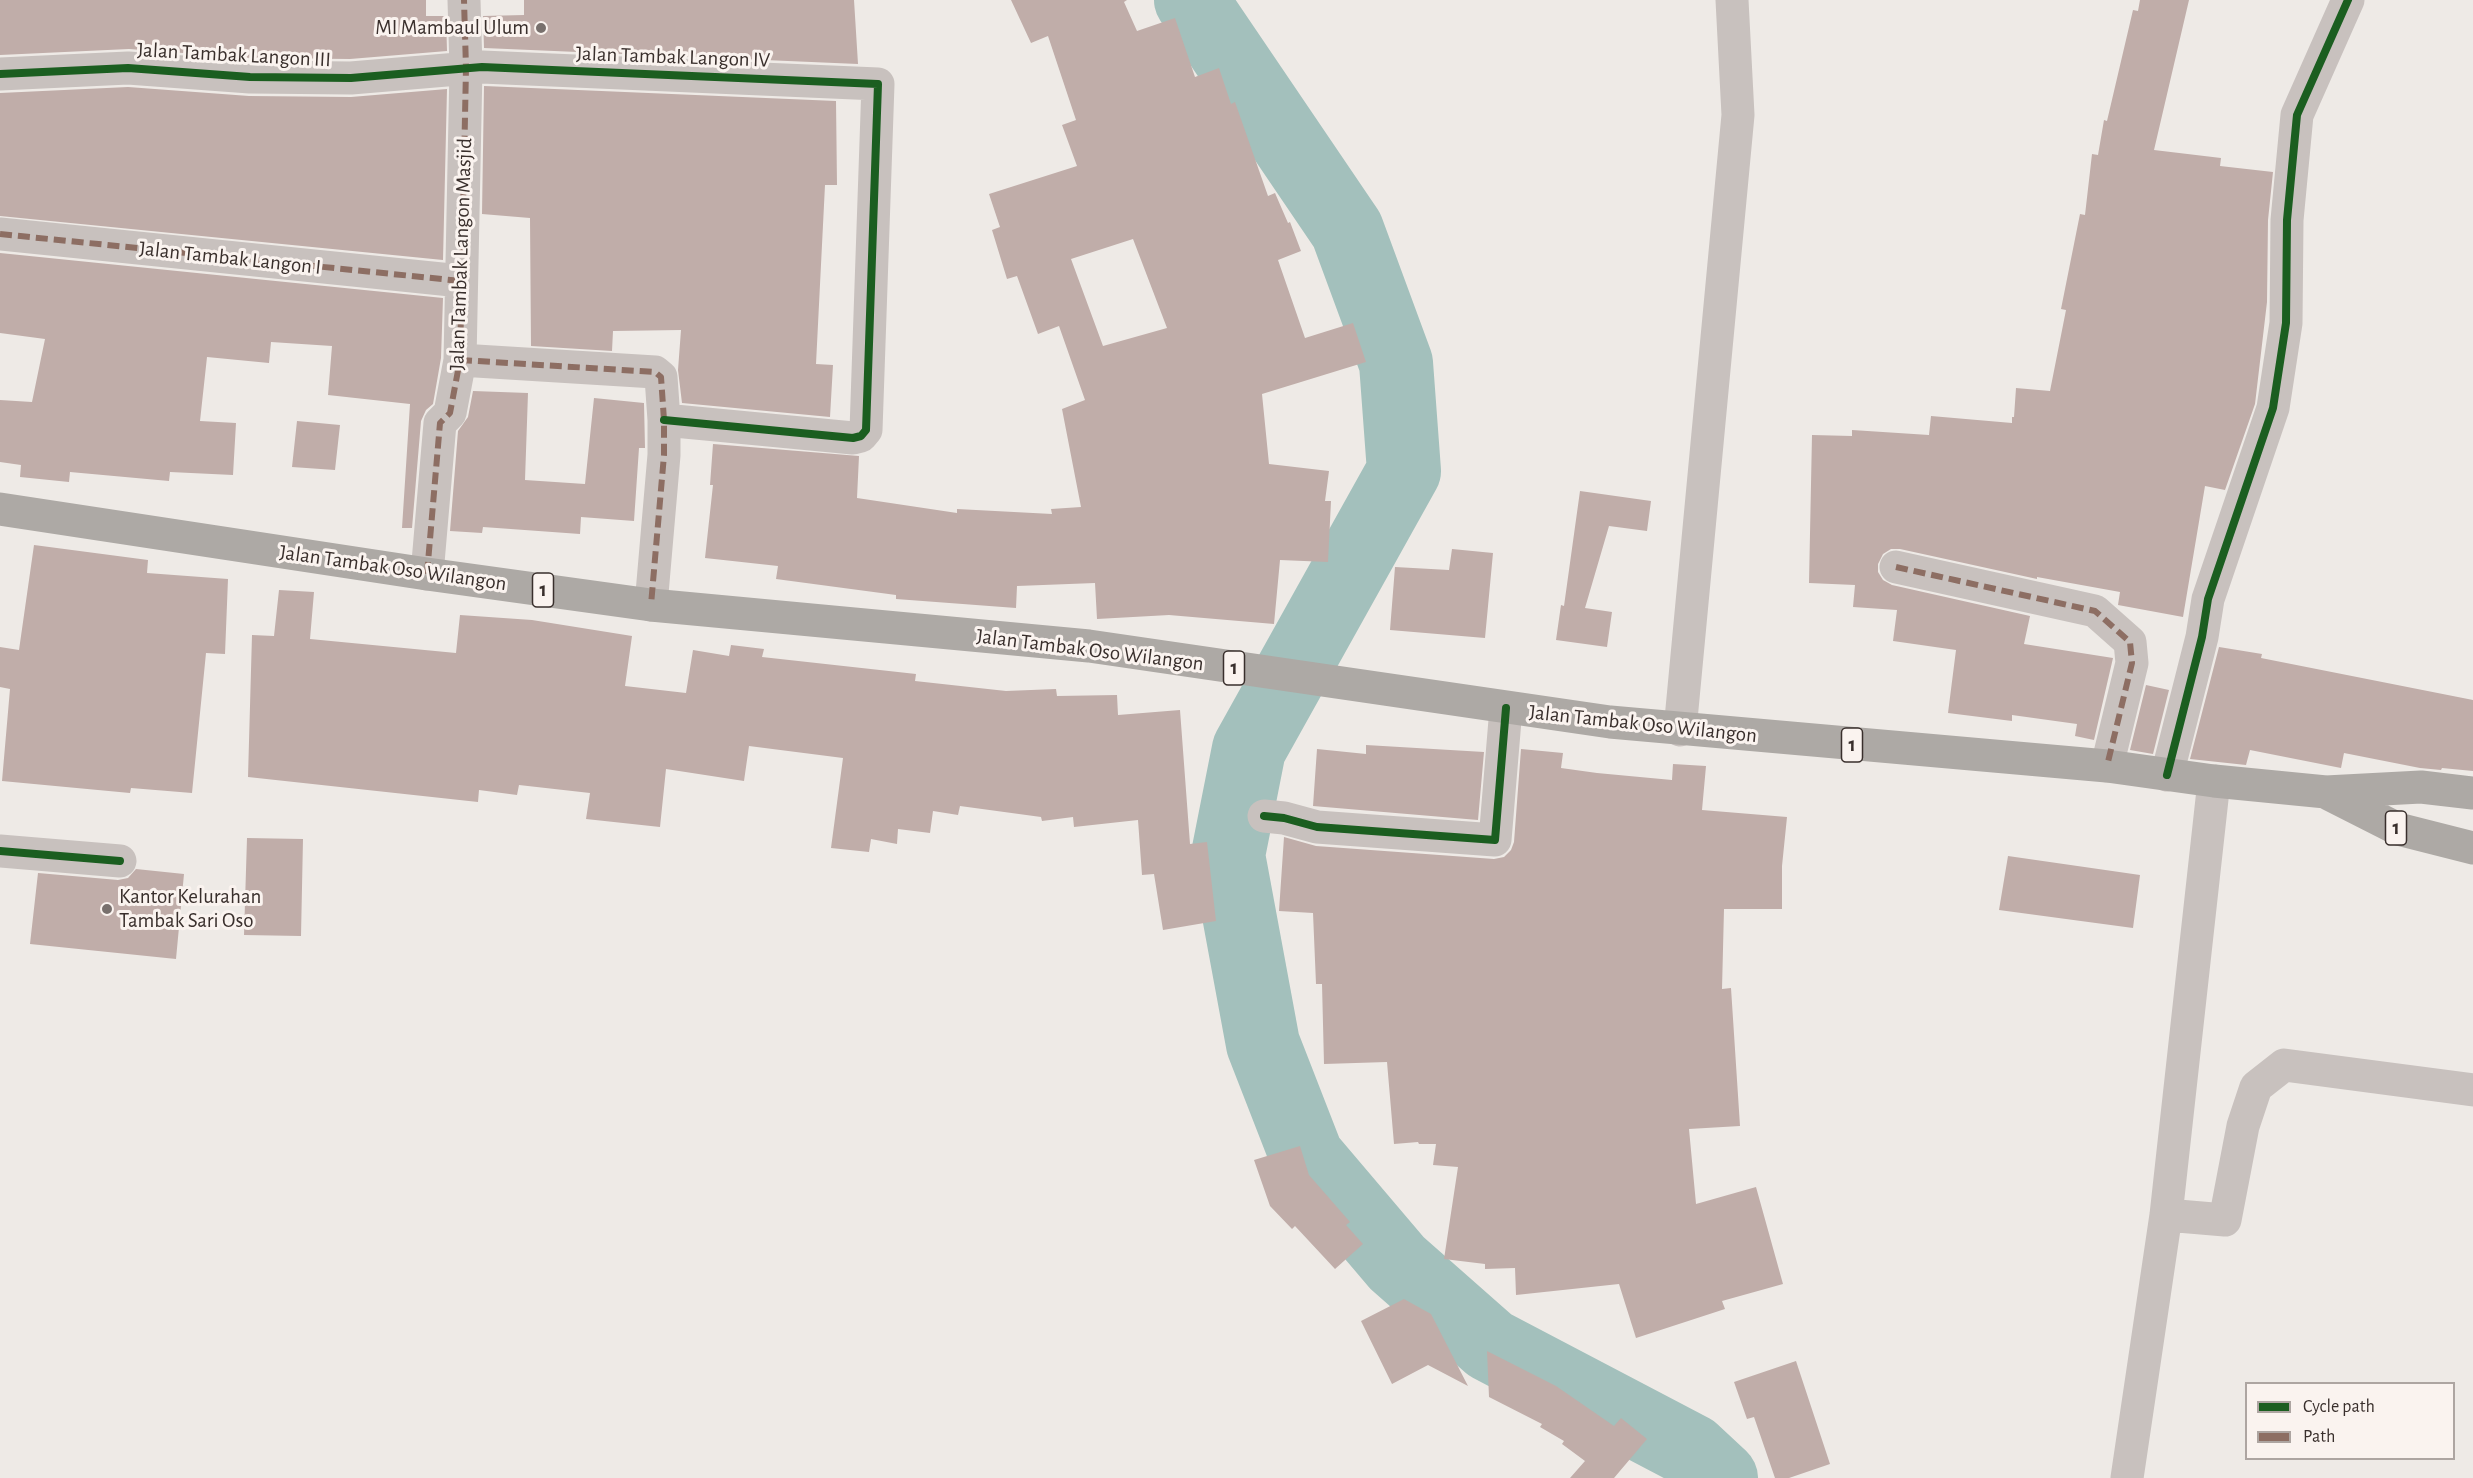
<!DOCTYPE html>
<style>
body{margin:0}
#map{position:relative;width:2473px;height:1478px;overflow:hidden;background:#eeeae6;font-family:"Alegreya Sans",sans-serif}
canvas{display:block}
.legend{position:absolute;left:2245px;top:1382px;width:210px;height:78px;box-sizing:border-box;background:#faf3ef;border:2px solid #ada5a1;margin:0;padding:8px 10px;list-style:none;font-size:18px;color:#392f2c}
.legend li{display:flex;align-items:center;gap:12px;height:30px}
.legend b{width:30px;border:2px solid #ada5a1}
</style>
<div id="map">
<canvas width="2473" height="1478"></canvas>
<ul class="legend">
<li><b style="height:8px;background:#1b5e20"></b>Cycle path</li>
<li><b style="height:8px;background:#8d6e63"></b>Path</li>
</ul>
</div>
<script>
const c = document.querySelector('canvas').getContext('2d');
c.lineJoin = 'round';
const toPath = rows => new Path2D(rows.map(r => 'M' + r).join(''));
function trace(path, color, width, dash) { c.strokeStyle = color; c.lineWidth = width; c.lineCap = dash ? 'butt' : 'round'; c.setLineDash(dash || []); c.stroke(path); }
function paint(path, color) { c.fillStyle = color; c.fill(path, 'evenodd'); }
function drawText(font, color, halo, rows, align = 'center') {
  c.font = font + ' "Alegreya Sans",sans-serif'; c.lineWidth = 6; c.setLineDash([]); c.textBaseline = 'middle'; c.strokeStyle = halo; c.fillStyle = color; for (const [text, x, y, turn = 0] of rows) {
    c.save(); c.translate(x, y); c.rotate((+turn || 0) * Math.PI / 180); c.textAlign = isNaN(turn) ? turn : align; if (halo) c.strokeText(text, 0, 0); c.fillText(text, 0, 0); c.restore();
  }
}
trace(toPath([
 [1191,0,1347,230,1396,363,1404,471,1249,749,1228,855,1263,1044,1307,1157,1397,1263,1490,1345,1692,1451,1721,1478]
]), '#a3c0bc', 74);
paint(toPath([
 [0,0,426,0,426,16,446,16,447,51,350,59,251,58,129,49,0,55],
 [524,0,854,0,858,64,484,48,483,16,524,15],
 [1011,0,1127,0,1124,2,1137,31,1175,18,1195,77,1219,68,1231,104,1235,102,1268,196,1275,193,1288,223,1290,222,1301,251,1278,260,1305,338,1353,323,1366,362,1262,394,1269,464,1329,471,1325,501,1331,501,1328,562,1280,560,1274,624,1169,615,1097,619,1095,583,1017,586,1016,608,896,599,896,595,776,579,778,566,705,558,713,485,710,485,713,444,859,456,857,498,957,513,957,509,1052,514,1051,509,1081,507,1062,409,1085,400,1059,326,1038,334,1017,276,1007,279,992,230,1000,227,989,194,1077,166,1062,125,1076,120,1048,36,1031,43],
 [1133,239,1167,328,1103,346,1071,259],
 [2140,0,2189,0,2154,150,2221,158,2220,166,2273,172,2268,220,2267,302,2255,404,2225,490,2205,486,2183,617,2118,605,2120,592,2037,577,2037,579,1900,549,1891,549,1883,554,1878,564,1878,572,1883,580,1892,585,2030,616,2024,644,2113,658,2094,740,2075,736,2077,724,2012,715,2012,721,1948,713,1956,650,1893,641,1897,610,1853,607,1855,585,1809,583,1812,435,1852,436,1852,430,1929,435,1931,416,2012,423,2012,417,2014,417,2016,388,2050,391,2066,310,2061,309,2080,214,2085,215,2092,154,2098,155,2104,120,2107,121,2133,10,2138,11],
 [484,86,836,101,837,185,825,185,816,364,833,365,830,417,682,403,678,370,681,330,613,331,612,351,531,346,530,218,482,214],
 [128,87,249,96,351,97,447,89,443,260,0,216,0,93],
 [0,253,443,298,441,358,433,404,426,410,421,421,412,528,402,528,410,404,328,395,332,346,271,342,269,363,207,357,200,421,236,423,233,475,170,472,169,481,70,472,69,482,20,477,21,465,0,462,0,400,32,402,45,339,0,333],
 [473,391,528,393,525,480,585,484,594,398,644,403,645,448,639,448,634,521,581,517,580,534,483,527,482,533,450,531,458,431,468,417],
 [297,421,340,425,335,470,292,467],
 [1580,491,1651,501,1647,531,1609,526,1585,608,1612,612,1607,647,1556,640,1561,605,1564,606],
 [34,545,148,560,147,573,228,579,225,654,206,653,192,793,131,788,130,793,2,781,10,689,0,687,0,647,19,650],
 [1452,549,1493,553,1485,638,1390,630,1395,567,1449,570],
 [279,590,314,592,310,639,456,653,460,615,532,620,632,636,625,686,686,693,693,650,729,656,731,645,764,649,762,657,916,674,915,681,1006,691,1056,689,1057,696,1117,695,1118,715,1180,710,1190,844,1207,842,1216,921,1163,930,1154,874,1142,875,1138,820,1074,827,1073,817,1042,821,1041,817,960,806,958,815,933,811,930,833,898,829,897,844,871,839,869,852,831,848,843,758,749,746,744,781,666,769,660,827,586,819,590,793,519,785,517,795,479,790,478,802,248,777,252,635,274,636],
 [2219,647,2262,654,2261,658,2473,700,2473,771,2442,768,2441,770,2420,768,2344,753,2341,768,2250,750,2246,765,2190,759],
 [2146,685,2169,690,2153,754,2130,750],
 [1366,745,1484,752,1478,820,1313,806,1317,749,1366,754],
 [1521,749,1563,753,1561,768,1597,773,1672,780,1673,764,1706,766,1702,810,1787,817,1782,866,1782,909,1724,909,1722,989,1731,988,1740,1126,1689,1129,1696,1204,1756,1187,1783,1284,1722,1301,1725,1309,1636,1338,1619,1284,1516,1295,1515,1268,1485,1269,1485,1264,1444,1259,1458,1167,1433,1165,1436,1144,1419,1144,1418,1142,1394,1144,1387,1062,1324,1064,1322,984,1316,984,1313,913,1279,911,1284,837,1316,846,1494,859,1504,857,1511,850,1514,842],
 [247,838,303,839,301,936,244,935],
 [2008,856,2140,875,2133,928,1999,910],
 [136,869,184,874,176,959,30,944,38,873,118,880,128,878],
 [1300,1146,1309,1175,1350,1222,1346,1225,1363,1244,1335,1269,1295,1226,1292,1229,1270,1206,1254,1160],
 [1404,1299,1431,1314,1468,1386,1428,1365,1392,1384,1361,1321],
 [1487,1351,1556,1386,1614,1426,1621,1418,1647,1439,1614,1478,1570,1478,1585,1461,1562,1444,1564,1441,1540,1427,1542,1424,1489,1397],
 [1796,1361,1830,1464,1789,1478,1775,1478,1754,1417,1747,1419,1734,1382]
]), '#c0ada9');
trace(toPath([
 [0,74,128,68,250,77,351,78,482,67,878,84,866,430,861,436,853,438,664,420],
 [0,234,461,281],
 [460,360,655,372,661,377,664,420,664,455,651,605],
 [1896,567,2095,611,2130,642,2132,663,2107,766],
 [427,574,440,423,450,413,460,360,466,68,464,0],
 [1680,730,1738,115,1732,0],
 [2167,775,2202,637,2208,599,2273,408,2286,323,2287,220,2297,115,2348,0],
 [1264,816,1284,818,1317,827,1495,840,1506,708],
 [0,851,120,861],
 [2166,1215,2225,1220,2243,1126,2256,1087,2284,1065,2473,1090],
 [2127,1478,2166,1215,2214,781]
]), '#c8c1be', 33);
trace(toPath([
 [0,509,427,574,651,605,1089,646,1610,722,2107,766,2214,781,2326,792,2421,787,2473,793],
 [2327,793,2398,829,2473,848]
]), '#ada9a5', 33);
trace(toPath([
 [0,234,461,281],
 [460,360,655,372,661,377,664,420,664,455,651,605],
 [1896,567,2095,611,2130,642,2132,663,2107,766],
 [427,574,440,423,450,413,460,360,466,68,464,0]
]), '#8d6e63', 6, [12, 6]);
trace(toPath([
 [0,74,128,68,250,77,351,78,482,67,878,84,866,430,861,436,853,438,664,420],
 [2167,775,2202,637,2208,599,2273,408,2286,323,2287,220,2297,115,2348,0],
 [1264,816,1284,818,1317,827,1495,840,1506,708],
 [0,851,120,861]
]), '#1b5e20', 8);
for (const [x, y, r, color] of [
 [541,28,6,"#78706d"],
 [107,909,6,"#78706d"]
]) { const dot = new Path2D(); dot.arc(x, y, r, 0, 2 * Math.PI); c.fillStyle = color; c.fill(dot); trace(dot, '#faf3ef', 2); }
for (const [x, y, w] of [
 [543,590,21],
 [1234,668,21],
 [1852,745,21],
 [2396,828,21]
]) { const box = new Path2D(); box.roundRect(x - w / 2, y - 17, w, 34, 4.5); c.fillStyle = '#faf3ef'; c.fill(box); trace(box, '#392f2c', 1.5); }
drawText('bold 20px', '#392f2c', null, [
 ["1",543,590],
 ["1",1234,668],
 ["1",1852,745],
 ["1",2396,828]
]);
drawText('21px', '#392f2c', '#faf3ef', [
 ["MI Mambaul Ulum",529,28],
 ["Kantor Kelurahan",119,897,"left"],
 ["Tambak Sari Oso",119,921,"left"]
], 'right');
drawText('21px', '#392f2c', '#faf3ef', [
 ["Jalan Tambak Langon III",234,55,3],
 ["Jalan Tambak Langon IV",673,57,2],
 ["Jalan Tambak Langon Masjid",461,254,-88],
 ["Jalan Tambak Langon I",230,258,6],
 ["Jalan Tambak Oso Wilangon",393,568,8],
 ["Jalan Tambak Oso Wilangon",1090,650,7],
 ["Jalan Tambak Oso Wilangon",1643,724,6]
]);
</script>
